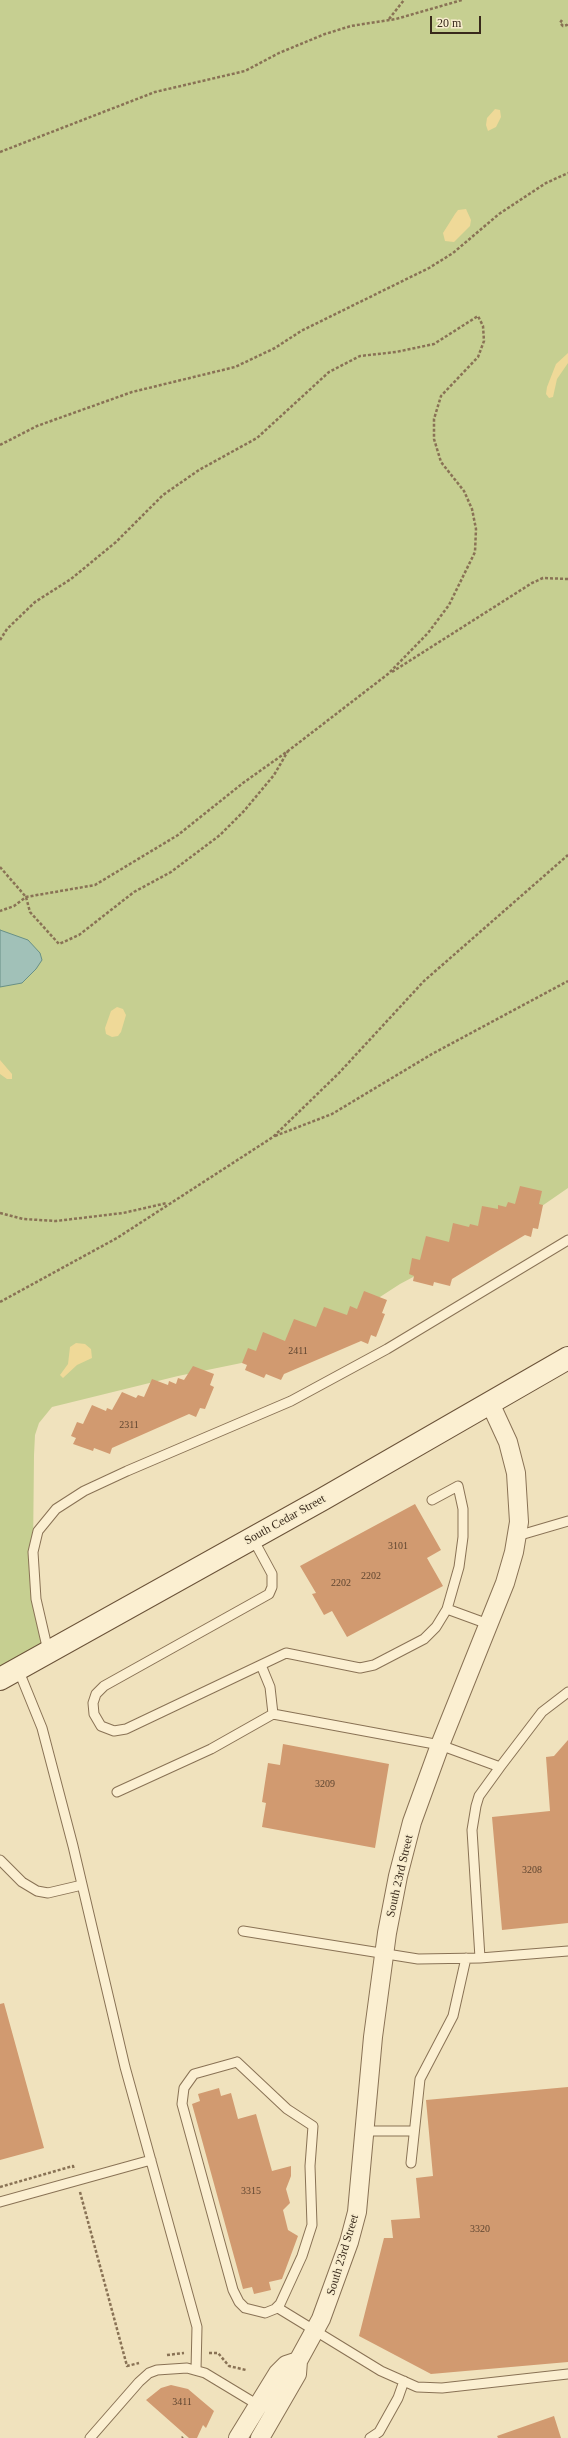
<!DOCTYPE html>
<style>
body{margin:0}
#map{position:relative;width:568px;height:2438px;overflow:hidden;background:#f0e2bd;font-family:"Times New Roman",serif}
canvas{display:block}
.scale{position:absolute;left:430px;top:16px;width:51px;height:18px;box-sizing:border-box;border:2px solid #38291b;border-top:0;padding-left:5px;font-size:12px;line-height:14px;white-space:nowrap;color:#38291b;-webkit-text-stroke:3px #f7eccd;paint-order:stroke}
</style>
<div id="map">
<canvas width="568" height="2438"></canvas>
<div class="scale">20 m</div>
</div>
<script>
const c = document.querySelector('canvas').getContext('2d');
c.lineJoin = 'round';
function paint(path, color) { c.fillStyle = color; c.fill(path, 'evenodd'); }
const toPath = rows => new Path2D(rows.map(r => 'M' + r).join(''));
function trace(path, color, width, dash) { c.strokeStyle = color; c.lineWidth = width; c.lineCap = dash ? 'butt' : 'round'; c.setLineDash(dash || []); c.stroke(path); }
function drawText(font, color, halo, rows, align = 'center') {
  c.font = font + ' "Times New Roman",serif'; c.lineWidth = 3; c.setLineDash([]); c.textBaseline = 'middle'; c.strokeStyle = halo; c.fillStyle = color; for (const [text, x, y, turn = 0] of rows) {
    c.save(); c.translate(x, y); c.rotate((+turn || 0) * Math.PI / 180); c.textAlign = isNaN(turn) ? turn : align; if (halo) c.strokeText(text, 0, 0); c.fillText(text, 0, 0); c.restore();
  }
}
paint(toPath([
 [0,0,568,0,568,1188,526,1217,400,1284,295,1352,178,1376,52,1407,39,1423,35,1435,34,1455,33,1552,49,1653,0,1679]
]), '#c6cf91');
paint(toPath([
 [495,109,500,110,501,117,496,127,488,131,486,125,487,118],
 [466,209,471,220,470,226,454,242,445,241,443,233,455,214,458,210],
 [568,353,568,363,557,379,553,397,549,398,546,394,547,387,556,364],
 [117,1007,123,1009,126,1015,121,1032,118,1036,112,1037,106,1034,105,1028,111,1011],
 [0,1060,12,1074,12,1079,7,1079,0,1074],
 [76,1343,85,1344,91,1349,92,1358,77,1365,63,1378,60,1375,68,1364,70,1347]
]), '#efd998');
const water = toPath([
 [0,930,28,940,40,953,42,960,36,969,22,983,0,987,0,930]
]);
paint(water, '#a1c1b8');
trace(water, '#689086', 1);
paint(toPath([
 [520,1186,542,1191,539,1204,543,1205,538,1229,533,1228,531,1237,525,1235,498,1251,452,1279,450,1286,434,1282,433,1286,413,1281,414,1276,409,1274,412,1258,420,1260,426,1236,449,1242,453,1223,469,1227,470,1224,478,1226,482,1206,498,1209,498,1205,506,1207,508,1202,515,1204],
 [364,1291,387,1300,382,1313,385,1314,376,1337,371,1335,368,1344,361,1341,284,1374,281,1380,266,1374,264,1378,245,1370,247,1365,242,1363,248,1348,256,1351,263,1332,285,1341,294,1319,316,1327,324,1307,347,1315,350,1306,357,1309],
 [193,1366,214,1374,210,1385,214,1387,205,1409,200,1408,196,1417,189,1414,112,1448,110,1454,94,1448,93,1451,73,1444,76,1438,71,1436,77,1422,83,1424,92,1405,106,1411,107,1408,112,1410,122,1392,136,1398,138,1395,144,1397,152,1379,168,1385,169,1381,176,1384,178,1378,184,1380],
 [415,1504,441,1550,427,1558,443,1586,347,1637,332,1611,324,1615,312,1594,316,1593,300,1566],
 [568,1740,568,1923,502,1930,492,1817,550,1811,546,1757,554,1756],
 [283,1744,389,1764,375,1848,262,1827,266,1803,262,1802,268,1763,280,1765],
 [4,2003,44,2148,0,2160,0,2004],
 [568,2087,568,2362,431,2374,359,2336,384,2238,393,2238,391,2220,420,2218,416,2178,433,2176,426,2100],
 [219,2088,221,2096,231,2093,238,2119,256,2114,272,2171,291,2166,291,2176,286,2189,290,2203,283,2210,288,2230,298,2236,282,2279,269,2282,271,2290,254,2294,252,2287,243,2289,192,2104,200,2101,198,2094],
 [171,2385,188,2389,214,2411,206,2428,203,2425,197,2438,189,2438,146,2400,161,2388],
 [554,2416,561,2438,498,2438,497,2436]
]), '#d19a70');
const lane = toPath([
 [517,1536,568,1521],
 [252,1537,272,1574,272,1587,269,1594,104,1686,96,1694,93,1703,94,1714,101,1726,114,1731,126,1729,286,1653,360,1668,374,1665,424,1639,436,1627,447,1609,459,1567,463,1537,463,1509,458,1486,432,1500],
 [447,1609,488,1624],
 [48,1651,36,1599,33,1552,38,1531,56,1509,84,1491,127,1471,291,1401,387,1349,568,1240],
 [261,1665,270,1687,273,1714],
 [18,1669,42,1728,73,1846,125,2067,197,2327,196,2370],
 [117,1792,211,1749,273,1714,440,1745,500,1767],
 [0,1860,22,1882,37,1891,48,1893,82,1885],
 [243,1931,418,1959,480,1958,568,1951],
 [480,1958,472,1830,476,1806,479,1796,500,1767,542,1712,568,1692],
 [237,2062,287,2109,313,2126,310,2166,312,2225,302,2256,280,2304,275,2309,265,2313,245,2308,239,2302,233,2290,182,2104,184,2088,194,2074,237,2062],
 [366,2131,414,2131],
 [411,2163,420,2079,453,2016,466,1958],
 [0,2202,151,2160],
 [278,2308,381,2371,417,2387,442,2388,568,2374],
 [90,2438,139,2382,149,2373,157,2370,187,2368,205,2373,258,2405],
 [370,2438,379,2432,398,2398,404,2381]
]);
const street = toPath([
 [238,2438,278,2373,286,2365,298,2361],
 [260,2438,297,2374,298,2361,321,2319,349,2242,357,2212,373,2037,387,1933,398,1876,412,1822,440,1745,505,1583,514,1552,519,1522,516,1473,508,1442,490,1403]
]);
const secondary = toPath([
 [0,1679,323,1499,568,1358]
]);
trace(lane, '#897255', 11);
trace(street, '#897255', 20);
trace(secondary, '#6b5339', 24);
trace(toPath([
 [389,19,404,0],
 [562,20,560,23,563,26,567,25,568,23],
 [0,152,155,92,245,71,279,53,325,34,351,26,396,19,462,0],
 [0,445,37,426,132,392,235,367,275,348,301,331,429,268,453,253,499,214,546,183,568,173],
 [0,640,7,629,35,602,71,579,116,542,163,495,199,470,257,438,329,372,360,356,396,352,434,344,478,316,483,326,484,341,478,357,441,396,434,419,434,439,441,462,464,491,472,509,476,529,475,552,449,605,428,633,388,674,288,751],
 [392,672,532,583,543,578,568,579],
 [0,867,26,897,30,912,59,944,79,935,134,892,171,872,220,835,244,811,274,775,288,751,243,783,178,835,95,885,26,897,14,906,0,911],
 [275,1136,332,1114,432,1054,568,981],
 [0,1213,23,1219,56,1221,123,1213,167,1203],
 [0,1302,117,1238,273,1137,339,1073,424,981,568,855],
 [0,2187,73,2166,74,2170],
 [80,2192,127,2366,139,2363],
 [209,2353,218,2353,229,2366,246,2370],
 [167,2355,184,2353],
 [182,2438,183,2437]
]), '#897255', 2.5, [3, 2]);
trace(lane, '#fbefd1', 9);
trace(street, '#fbefd1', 18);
trace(secondary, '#fbefd1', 22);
drawText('10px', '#5e4530', null, [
 ["2411",298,1351],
 ["2311",129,1425],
 ["3101",398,1546],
 ["2202",371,1576],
 ["2202",341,1583],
 ["3209",325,1784],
 ["3208",532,1870],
 ["3315",251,2191],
 ["3320",480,2229],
 ["3411",182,2402]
]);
drawText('12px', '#38291b', '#f7eccd', [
 ["South Cedar Street",285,1520,-29],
 ["South 23rd Street",400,1876,-77],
 ["South 23rd Street",343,2255,-73]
]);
</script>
